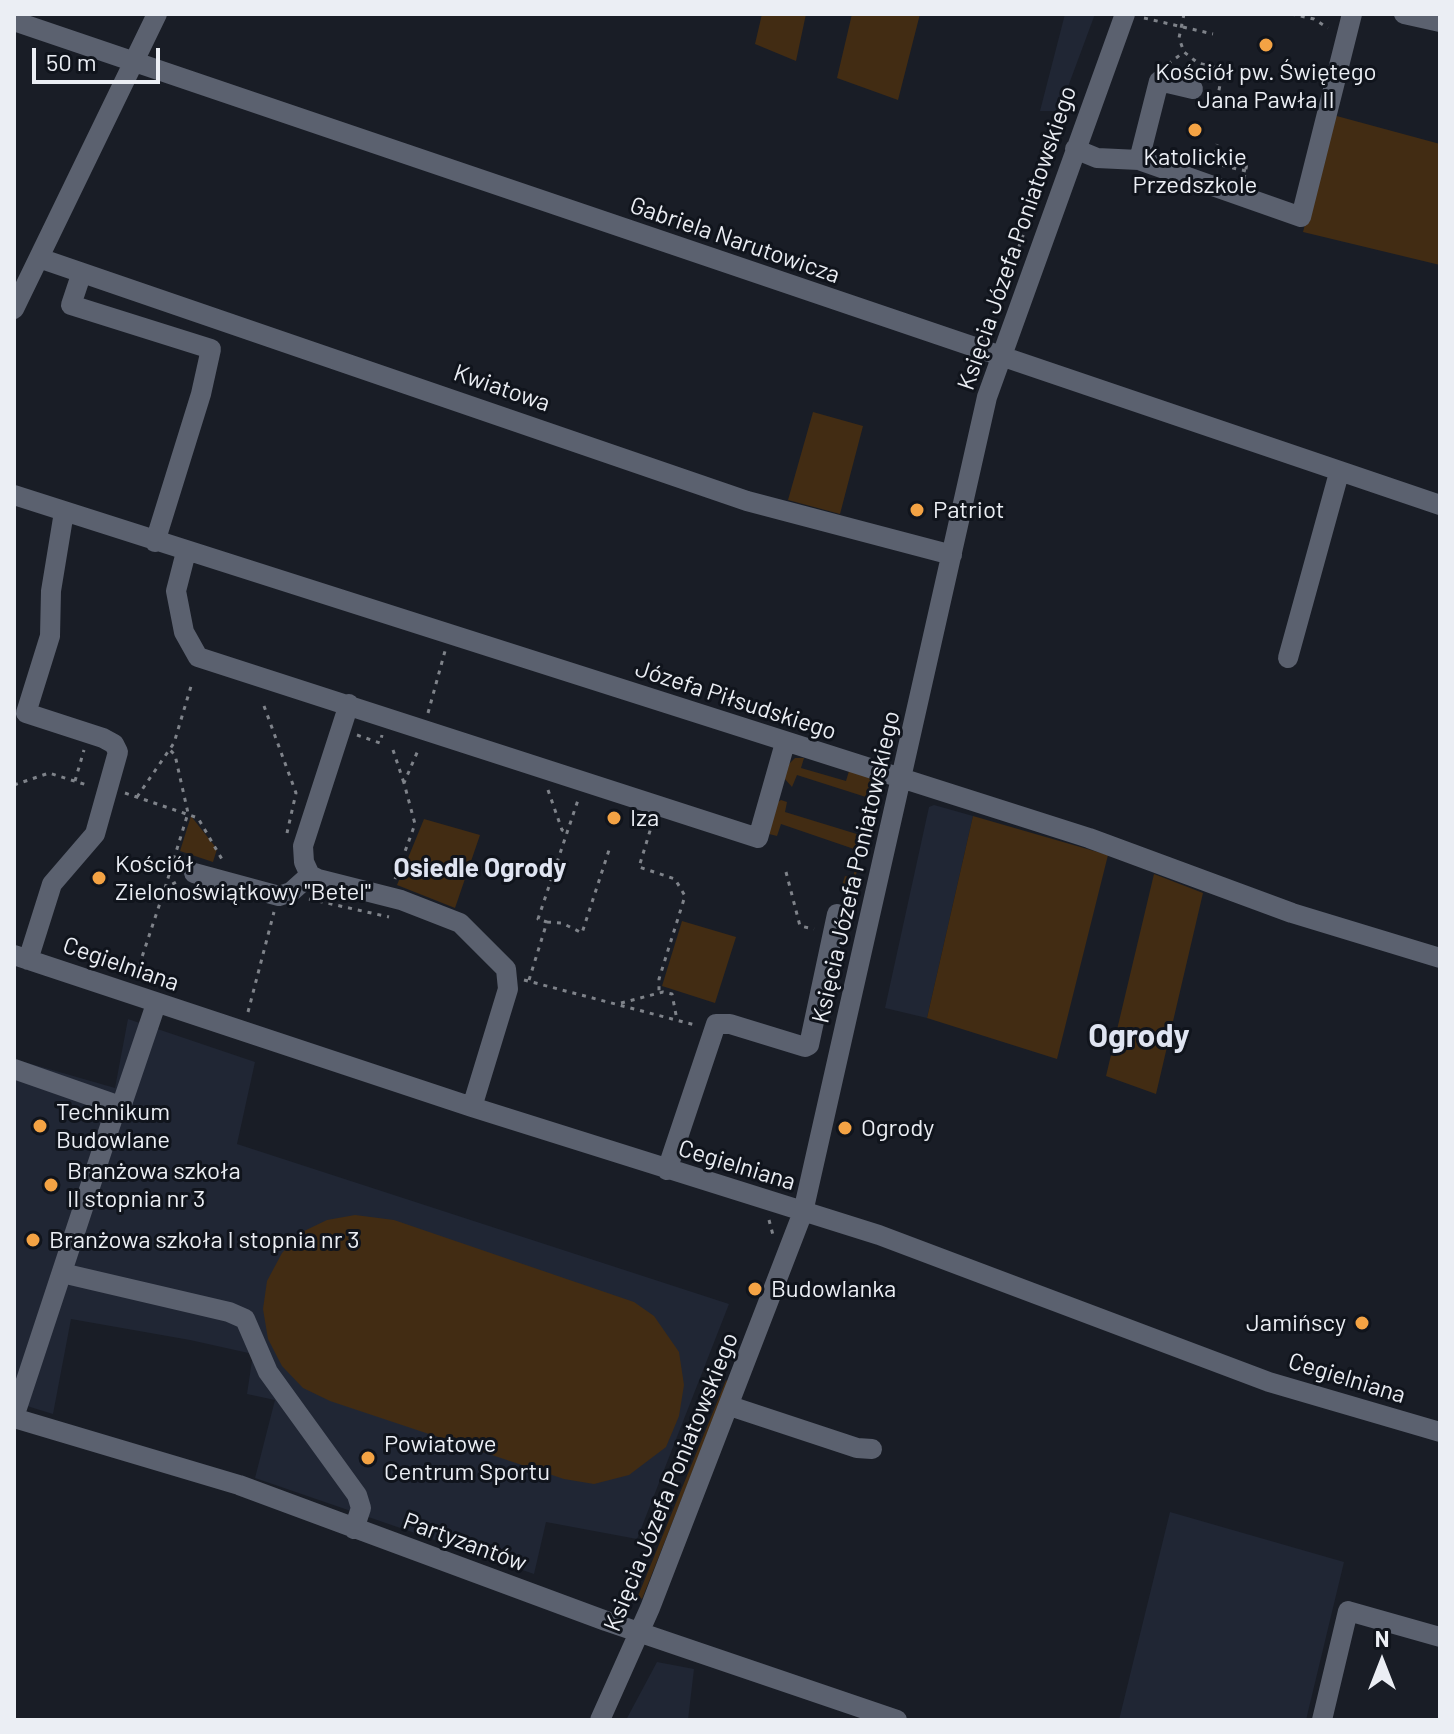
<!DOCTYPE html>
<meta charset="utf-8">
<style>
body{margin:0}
#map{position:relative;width:1454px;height:1734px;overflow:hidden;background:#191d26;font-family:Barlow,sans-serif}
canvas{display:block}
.frame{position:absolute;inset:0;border:16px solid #ebeef4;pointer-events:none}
.north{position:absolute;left:1342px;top:1622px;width:80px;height:80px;-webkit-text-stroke:6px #10141c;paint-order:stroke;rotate:0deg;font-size:22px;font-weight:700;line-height:32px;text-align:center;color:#ebeef4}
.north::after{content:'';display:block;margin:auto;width:28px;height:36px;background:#ebeef4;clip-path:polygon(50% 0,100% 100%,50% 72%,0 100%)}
.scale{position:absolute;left:32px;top:48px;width:128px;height:36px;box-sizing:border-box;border:4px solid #ebeef4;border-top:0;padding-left:10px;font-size:24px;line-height:28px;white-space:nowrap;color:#ebeef4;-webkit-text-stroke:6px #10141c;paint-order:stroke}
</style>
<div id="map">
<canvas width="1454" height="1734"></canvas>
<div class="frame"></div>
<div class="north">N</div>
<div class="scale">50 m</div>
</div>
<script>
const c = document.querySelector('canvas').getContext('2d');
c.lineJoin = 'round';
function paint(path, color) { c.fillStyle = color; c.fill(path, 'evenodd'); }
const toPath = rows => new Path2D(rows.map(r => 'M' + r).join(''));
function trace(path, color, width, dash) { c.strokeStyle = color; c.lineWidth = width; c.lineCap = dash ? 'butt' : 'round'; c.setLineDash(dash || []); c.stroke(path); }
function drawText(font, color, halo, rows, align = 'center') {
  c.font = font + ' Barlow,sans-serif'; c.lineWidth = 6; c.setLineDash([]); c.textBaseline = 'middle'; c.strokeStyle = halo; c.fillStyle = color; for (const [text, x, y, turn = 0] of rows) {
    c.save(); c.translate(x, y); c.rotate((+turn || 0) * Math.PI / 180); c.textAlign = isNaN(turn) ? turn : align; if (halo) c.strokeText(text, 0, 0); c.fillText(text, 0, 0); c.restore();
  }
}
paint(toPath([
 [1065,14,1095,14,1059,111,1040,111],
 [934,805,973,816,927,1018,885,1008,929,807],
 [128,1019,255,1062,237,1144,729,1304,637,1539,546,1522,534,1574,255,1478,275,1400,247,1394,253,1354,190,1340,71,1319,53,1414,14,1402,14,1059,115,1088],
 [1170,1512,1344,1562,1306,1720,1119,1720],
 [657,1662,694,1669,688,1720,626,1720]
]), '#202634');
paint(toPath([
 [762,14,806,14,796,61,755,44],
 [852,14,920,14,898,100,837,78],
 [1333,115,1440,144,1440,265,1303,232],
 [813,412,863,426,840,514,788,500],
 [795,758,804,758,801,768,846,781,849,771,878,780,852,892,841,888,845,876,853,878,856,863,851,861,854,849,781,824,777,836,769,834,775,804,781,800,787,802,785,812,860,835,869,798,797,775,792,787,784,778,787,766],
 [191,816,217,849,213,862,180,851],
 [973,816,1108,855,1057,1059,927,1018],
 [424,819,480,835,455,908,397,885],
 [1154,874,1203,893,1156,1094,1106,1076],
 [682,921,736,937,715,1003,662,986],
 [355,1215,394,1220,634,1302,654,1316,679,1352,684,1385,679,1416,666,1447,629,1475,594,1484,564,1479,330,1401,303,1388,282,1366,268,1339,263,1309,267,1281,282,1253,302,1232,327,1220],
 [726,1380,728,1382,642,1599,638,1596]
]), '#422c13');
trace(toPath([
 [1184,14,1179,38,1184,52,1198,63,1253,77],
 [1291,14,1314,19,1328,28],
 [1144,18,1213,34],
 [1168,64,1184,52],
 [1217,100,1223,70],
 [1203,161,1246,171],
 [1213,164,1217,144],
 [1244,179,1247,163],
 [983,330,993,318,1053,153],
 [970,386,970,366],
 [264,706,296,793,287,833],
 [428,713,445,651],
 [357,735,380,743,382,735],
 [393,750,404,783],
 [75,781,84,750],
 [14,785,49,773,90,786],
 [548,790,562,830,567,832],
 [125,793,198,818,223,861],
 [137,797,174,743,192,683],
 [653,821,639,867,675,879,685,896,659,979,659,994],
 [786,872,800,926,814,929],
 [395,879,415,824,404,783,419,748],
 [165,888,188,813,175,755,170,750],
 [309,899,389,917],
 [547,922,562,923,582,933,610,847],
 [136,975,165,888,180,880],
 [524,980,695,1025],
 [529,980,547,922,538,919,579,797],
 [621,1003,663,992,672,994,677,1020],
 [248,1012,274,912],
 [769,1220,773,1235]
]), '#7f838a', 3, [4, 6]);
trace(toPath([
 [1404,14,1440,22],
 [14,21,1440,505],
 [1075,149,1097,158,1139,160,1301,217,1352,14],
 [1139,160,1159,81,1193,89],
 [39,258,747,501,952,555],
 [81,275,71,305,211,349,201,394,155,542],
 [14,309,157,14],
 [14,495,1089,838,1292,913,1440,958],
 [186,552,176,591,184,632,198,657,758,838,785,743],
 [1288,658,1339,473],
 [349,704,303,846,304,862,310,875,318,879,401,900,460,923,506,969,508,989,472,1107],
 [194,873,279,896,291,892,310,875],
 [14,955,472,1107,879,1235,1269,1382,1440,1432],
 [28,960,52,884,95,834,118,752,114,744,103,738,26,713,50,636,51,591,64,512],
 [14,1069,117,1105],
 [667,1170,716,1024,730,1024,805,1047,809,1045,837,914],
 [62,1273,229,1312,245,1319,268,1372,357,1495,361,1508,354,1529],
 [730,1406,857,1448,872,1449],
 [14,1417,117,1105,121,1107,156,1004],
 [14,1418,239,1485,606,1621,897,1720],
 [600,1720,650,1608,803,1212,987,397,1125,14],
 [1322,1720,1348,1611,1440,1637]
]), '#5b616f', 20);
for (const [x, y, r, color] of [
 [1266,45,8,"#f4a344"],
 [1195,130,8,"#f4a344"],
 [917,510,8,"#f4a344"],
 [614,818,8,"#f4a344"],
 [99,878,8,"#f4a344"],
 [40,1126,8,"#f4a344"],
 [845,1128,8,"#f4a344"],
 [51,1185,8,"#f4a344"],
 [33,1240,8,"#f4a344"],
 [755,1289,8,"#f4a344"],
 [1362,1323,8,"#f4a344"],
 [368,1458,8,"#f4a344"]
]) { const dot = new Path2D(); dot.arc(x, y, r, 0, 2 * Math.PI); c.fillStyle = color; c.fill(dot); trace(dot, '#10141c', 3); }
drawText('24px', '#ebeef4', '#10141c', [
 ["Kościół pw. Świętego",1266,72,"center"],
 ["Jana Pawła II",1266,100,"center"],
 ["Katolickie",1195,157,"center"],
 ["Przedszkole",1195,185,"center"],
 ["Patriot",933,510],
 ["Iza",630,818],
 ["Kościół",115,864],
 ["Zielonoświątkowy \"Betel\"",115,892],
 ["Technikum",56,1112],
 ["Budowlane",56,1140],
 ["Ogrody",861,1128],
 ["Branżowa szkoła",67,1171],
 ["II stopnia nr 3",67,1199],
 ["Branżowa szkoła I stopnia nr 3",49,1240],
 ["Budowlanka",771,1289],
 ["Jamińscy",1346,1323,"right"],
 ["Powiatowe",384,1444],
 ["Centrum Sportu",384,1472]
], 'left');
drawText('24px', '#ebeef4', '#10141c', [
 ["Księcia Józefa Poniatowskiego",1017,238,-71],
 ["Gabriela Narutowicza",735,240,19],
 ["Kwiatowa",502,388,19],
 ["Józefa Piłsudskiego",736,700,18],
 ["Księcia Józefa Poniatowskiego",856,867,-77],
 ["Cegielniana",121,964,19],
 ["Cegielniana",737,1165,17],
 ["Cegielniana",1347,1378,17],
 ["Księcia Józefa Poniatowskiego",671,1482,-68],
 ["Partyzantów",465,1542,20]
]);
drawText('bold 26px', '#dfe4f1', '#10141c', [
 ["Osiedle Ogrody",480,868]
]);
drawText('bold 32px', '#dfe4f1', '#10141c', [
 ["Ogrody",1139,1036]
]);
</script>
